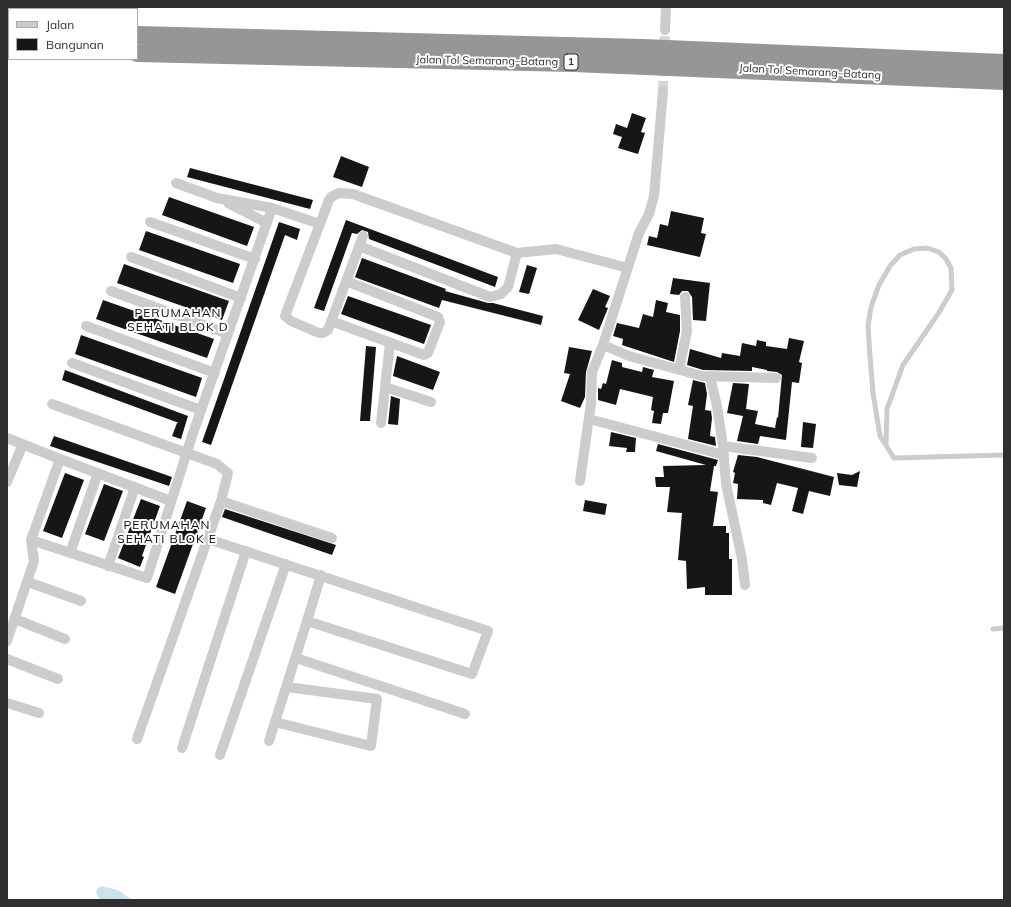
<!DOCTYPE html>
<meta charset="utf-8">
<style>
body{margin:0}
#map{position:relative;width:1011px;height:907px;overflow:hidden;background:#fff;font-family:Mulish,sans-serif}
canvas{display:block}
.frame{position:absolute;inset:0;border:8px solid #2f2f2f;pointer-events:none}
.legend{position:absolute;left:8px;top:8px;width:130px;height:52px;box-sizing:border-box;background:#fff;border:1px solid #acacac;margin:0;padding:5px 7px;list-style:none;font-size:12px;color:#2f2f2f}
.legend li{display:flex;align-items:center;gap:8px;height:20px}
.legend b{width:20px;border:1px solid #acacac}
</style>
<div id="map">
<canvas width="1011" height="907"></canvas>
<div class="frame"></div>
<ul class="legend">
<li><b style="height:5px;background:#ccc"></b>Jalan</li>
<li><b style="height:11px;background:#161616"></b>Bangunan</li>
</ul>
</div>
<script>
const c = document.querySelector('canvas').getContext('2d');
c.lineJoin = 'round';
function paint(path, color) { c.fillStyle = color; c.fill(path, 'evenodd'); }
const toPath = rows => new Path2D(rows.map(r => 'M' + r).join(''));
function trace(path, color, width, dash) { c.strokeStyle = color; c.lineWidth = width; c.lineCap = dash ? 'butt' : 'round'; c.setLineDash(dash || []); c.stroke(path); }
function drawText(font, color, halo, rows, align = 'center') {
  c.font = font + ' Mulish,sans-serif'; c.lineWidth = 4; c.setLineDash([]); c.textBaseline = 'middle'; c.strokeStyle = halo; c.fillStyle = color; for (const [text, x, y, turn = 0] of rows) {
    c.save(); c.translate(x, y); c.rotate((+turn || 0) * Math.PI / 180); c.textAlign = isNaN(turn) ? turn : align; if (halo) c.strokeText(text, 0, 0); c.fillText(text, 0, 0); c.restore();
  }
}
paint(toPath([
 [101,886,118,890,132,900,100,900,96,893,97,889]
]), '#c9e4ec');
paint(toPath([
 [632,113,646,118,641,132,645,133,638,154,618,148,622,137,613,134,616,124,627,128],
 [341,156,369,167,362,187,333,177],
 [190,168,313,200,310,209,187,177],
 [169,197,254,227,247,246,162,215],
 [671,211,704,218,701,233,706,234,700,257,647,245,649,236,657,238,660,224,668,226],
 [346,220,498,277,495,287,369,239,368,232,362,230,357,234,352,233,324,311,314,308],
 [279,222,300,229,297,240,285,235,211,445,202,442],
 [146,231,240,264,233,283,139,250],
 [362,258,446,289,445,291,488,303,493,303,543,316,541,325,442,300,439,308,357,278,355,277],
 [124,264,229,301,222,320,117,283],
 [527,265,537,268,529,294,519,292],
 [673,278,710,283,706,321,693,320,692,297,688,291,682,291,679,295,670,294],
 [593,289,610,296,605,307,608,308,606,313,599,330,578,320],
 [348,296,431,325,424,344,341,314],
 [103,300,214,339,207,358,96,319],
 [656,300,668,303,666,312,680,315,680,331,674,362,622,345,623,339,613,336,617,323,639,328,643,314,653,317],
 [81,335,202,378,196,397,75,354],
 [789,338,804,341,799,362,802,363,799,383,792,382,786,440,760,436,758,444,737,441,743,416,727,413,733,383,749,384,746,409,758,411,755,424,775,428,777,417,778,418,782,375,777,372,767,371,767,370,752,367,752,371,703,370,687,365,690,349,721,358,722,353,740,356,742,343,756,346,757,340,766,342,766,346,787,349],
 [366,346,376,347,370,421,360,421],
 [569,347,592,351,586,372,585,397,580,408,561,401,570,374,564,373],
 [397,356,440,372,433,390,393,376],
 [612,360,622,363,622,367,642,372,643,367,654,370,652,377,674,381,668,413,663,413,661,424,652,423,654,411,651,410,653,397,620,389,616,405,598,400,598,388,601,389,603,383,606,384],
 [65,370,188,416,181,439,172,436,177,423,179,423,62,380],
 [693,380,705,383,707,394,705,410,711,411,712,418,710,436,715,437,716,446,688,439,693,406,688,405],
 [391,396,400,399,398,425,388,424],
 [803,422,816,424,813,448,801,447],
 [611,432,636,438,635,452,626,452,627,448,609,446],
 [54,436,172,477,169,486,50,446],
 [658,444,718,460,716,466,714,466,710,491,718,492,713,526,726,526,726,533,729,533,729,559,732,559,732,595,705,595,705,587,687,589,686,561,678,560,682,513,667,512,670,487,656,487,655,477,664,477,663,466,706,465,656,451],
 [738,455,757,457,834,477,830,496,809,491,803,514,792,511,798,488,777,483,771,505,763,503,763,500,737,499,738,484,733,483,735,473,733,472],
 [860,471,857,487,839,485,837,473,852,475],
 [65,473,84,480,62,538,43,531],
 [104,484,123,491,104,541,85,534],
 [141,499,160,506,142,556,144,557,140,567,118,558],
 [585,500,607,504,605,515,583,511],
 [187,501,206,508,175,594,156,587],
 [225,509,336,545,332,555,222,517]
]), '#161616');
trace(toPath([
 [663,91,665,30]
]), '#d5d5d5', 10, [10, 5]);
trace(toPath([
 [886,444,887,409,903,365,938,314,952,290,951,268,946,259,939,252,927,248,914,249,900,255,890,266,879,285,871,307,868,326,870,356,873,393,880,436,894,458,1004,455],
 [993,629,1004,628]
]), '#ccc', 5);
trace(toPath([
 [665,30,666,7],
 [176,183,217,198,272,208],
 [228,203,267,223],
 [150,222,255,259],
 [363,236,328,330,323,333,319,333,291,321,285,316,329,200,331,197,339,193,353,194,517,253,556,249,628,268],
 [359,246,490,297,501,294,508,287,517,253],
 [131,257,241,298],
 [111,291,228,334],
 [331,321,424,355,428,353,440,322,438,317,346,281],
 [86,326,215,373],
 [603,345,629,356,702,376,776,378],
 [72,363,201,410],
 [679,370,687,331,685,297],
 [710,377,717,406,723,446,726,484,742,559,745,585],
 [385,387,431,402],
 [52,404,217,464,228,473,221,501,137,739],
 [589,419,724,455],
 [381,423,390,343],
 [7,438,60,459],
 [723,446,812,458],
 [580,481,591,403,592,372,603,345,639,233,649,214,654,196,663,91],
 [7,482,23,444],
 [221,501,332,538],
 [208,539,488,631,472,674,307,621,269,741],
 [31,540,147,578,192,436,272,208,320,224],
 [70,553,98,473],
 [108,566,135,487],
 [28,582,81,601],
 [15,619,65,639],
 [307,621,321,575],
 [7,641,34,561,31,540,60,459,171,501],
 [296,658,465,714],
 [7,659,58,679],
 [7,703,39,713],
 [275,722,371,746,377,699,287,687],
 [182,748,246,551],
 [220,755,286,564]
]), '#ccc', 10);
trace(toPath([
 [7,32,9,32],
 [137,35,643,48,1004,63],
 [7,50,9,50],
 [137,53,573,63,1004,81]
]), '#969696', 18);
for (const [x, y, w] of [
 [571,62,14]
]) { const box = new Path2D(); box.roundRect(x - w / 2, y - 8, w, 16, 3); c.fillStyle = '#fff'; c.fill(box); trace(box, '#2f2f2f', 1); }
drawText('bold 10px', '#2f2f2f', null, [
 ["1",571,62]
]);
drawText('11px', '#2f2f2f', '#fff', [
 ["Jalan Tol Semarang–Batang",487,61,1],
 ["Jalan Tol Semarang–Batang",810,72,3]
]);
c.letterSpacing = '1px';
drawText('12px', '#000', '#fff', [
 ["PERUMAHAN",178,313],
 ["SEHATI BLOK D",178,327],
 ["PERUMAHAN",167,525],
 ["SEHATI BLOK E",167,539]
]);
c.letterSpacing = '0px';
</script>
